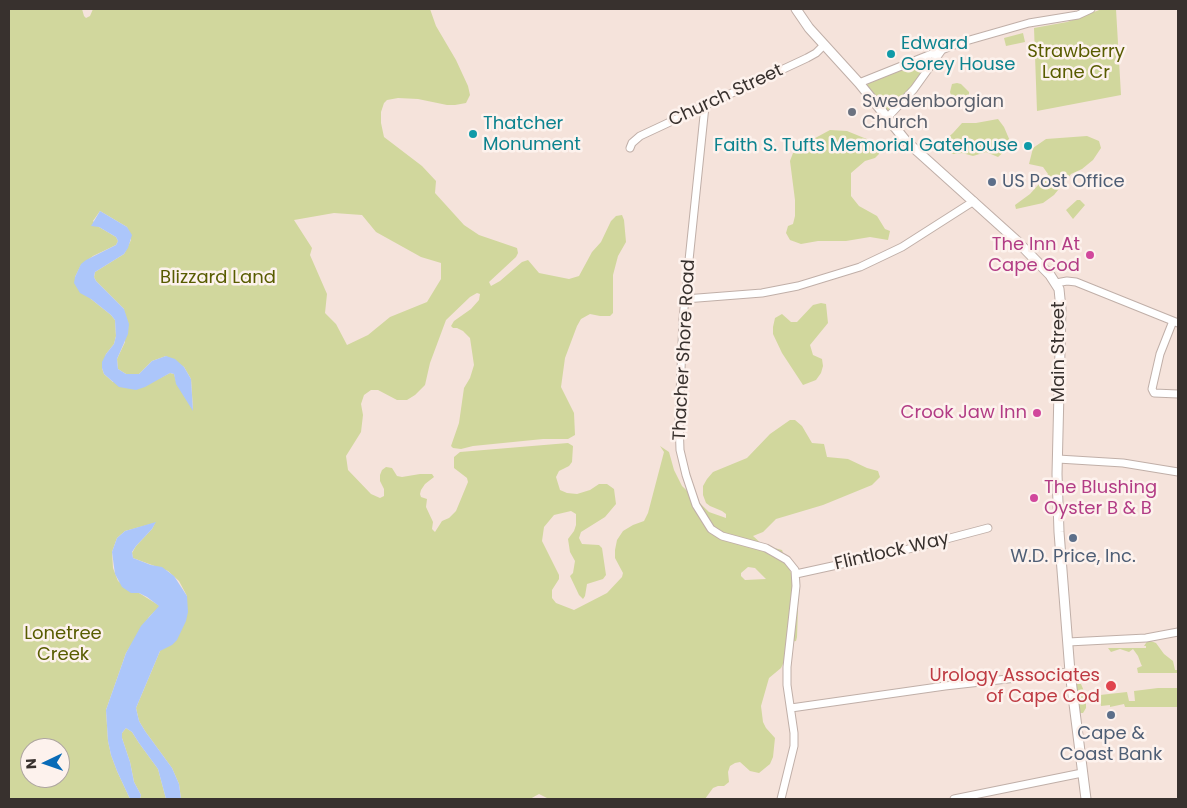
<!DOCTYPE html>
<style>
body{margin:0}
#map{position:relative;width:1187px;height:808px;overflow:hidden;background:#f5e3db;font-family:Poppins,sans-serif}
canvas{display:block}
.frame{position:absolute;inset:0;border:10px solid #38312e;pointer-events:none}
.north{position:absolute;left:20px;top:738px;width:50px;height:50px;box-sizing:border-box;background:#fdf2ed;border:1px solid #aea5a1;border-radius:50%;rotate:267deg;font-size:14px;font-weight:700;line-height:20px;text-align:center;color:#38312e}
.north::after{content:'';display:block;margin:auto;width:18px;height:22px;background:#096bb7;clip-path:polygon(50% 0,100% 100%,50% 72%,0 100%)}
</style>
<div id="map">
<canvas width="1187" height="808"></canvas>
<div class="frame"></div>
<div class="north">N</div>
</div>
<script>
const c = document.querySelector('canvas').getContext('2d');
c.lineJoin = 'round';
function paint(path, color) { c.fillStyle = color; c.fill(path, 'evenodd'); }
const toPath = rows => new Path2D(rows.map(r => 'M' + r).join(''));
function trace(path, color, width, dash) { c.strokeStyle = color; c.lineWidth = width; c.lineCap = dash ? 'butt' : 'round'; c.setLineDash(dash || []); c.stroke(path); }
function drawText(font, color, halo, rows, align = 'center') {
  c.font = font + ' Poppins,sans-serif'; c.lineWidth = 5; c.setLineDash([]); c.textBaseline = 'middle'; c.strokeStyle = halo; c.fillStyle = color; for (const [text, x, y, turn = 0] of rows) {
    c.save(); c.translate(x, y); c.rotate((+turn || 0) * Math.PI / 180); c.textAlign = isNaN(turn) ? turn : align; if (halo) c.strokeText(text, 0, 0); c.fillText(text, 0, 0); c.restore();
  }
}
paint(toPath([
 [9,9,82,9,84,16,86,18,90,16,93,9,430,9,436,26,456,60,468,86,470,95,466,103,455,105,447,105,418,99,398,98,387,100,384,103,381,112,381,123,384,137,422,166,436,181,435,193,464,225,479,235,517,248,518,253,516,257,489,282,491,286,500,281,522,262,528,260,539,273,569,279,579,276,592,252,601,242,611,221,616,216,622,215,624,220,626,242,618,256,613,275,613,313,610,316,600,316,590,314,581,319,577,326,565,358,561,387,574,413,575,435,568,439,543,439,473,446,461,449,453,448,451,446,459,423,464,388,470,378,474,365,470,338,463,331,457,328,453,328,451,326,454,321,471,309,479,300,480,294,477,293,470,297,446,320,430,363,425,385,415,395,407,400,397,400,378,390,371,390,364,395,361,404,363,415,361,432,346,456,348,470,371,494,380,498,384,496,384,489,380,481,380,475,382,470,386,467,392,468,397,476,402,477,420,474,432,474,434,477,425,484,421,490,420,494,421,497,427,499,426,507,433,522,432,529,435,532,442,521,449,518,456,511,468,482,467,478,454,468,454,457,460,452,568,443,573,446,572,462,569,466,559,471,556,477,560,490,567,493,577,494,590,490,599,484,607,484,614,489,616,504,605,517,581,532,579,538,582,544,599,545,602,548,606,575,603,579,587,584,585,596,583,599,579,595,570,576,573,573,575,561,570,552,568,539,574,531,576,525,576,514,571,511,554,515,544,527,542,541,559,575,559,579,552,590,552,598,556,603,574,610,607,593,622,577,623,573,615,558,615,550,617,540,623,531,633,525,644,521,648,513,664,452,660,446,669,452,674,470,682,486,709,512,726,518,726,514,722,511,710,506,706,503,703,495,703,486,707,479,713,472,747,458,770,434,790,420,795,420,802,426,812,443,824,444,827,457,848,459,867,468,878,471,880,477,872,485,823,505,776,519,763,532,753,536,763,545,782,550,791,573,799,578,797,637,796,641,790,642,790,650,781,668,769,678,761,706,763,722,766,728,775,738,773,757,770,764,759,773,750,771,740,762,735,763,730,766,728,772,729,782,724,786,718,786,713,788,705,799,549,799,539,794,530,799,181,799,179,784,172,768,145,731,139,721,136,708,160,651,187,596,179,581,168,571,133,558,132,553,136,546,152,529,155,523,125,531,117,538,112,552,113,568,118,581,134,593,139,593,160,606,149,617,126,653,106,710,108,741,111,755,117,771,130,799,9,799],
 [100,211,127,227,131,240,124,254,95,272,94,277,96,281,124,309,125,342,117,359,118,369,126,374,139,374,152,361,166,356,184,367,191,379,193,410,176,381,174,374,170,373,152,382,113,382,104,374,102,368,106,354,114,344,116,336,115,320,111,315,91,299,75,277,81,265,93,256,116,245,118,241,116,237,99,227,93,221],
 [334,213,362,215,376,232,421,257,441,263,441,279,427,302,390,317,368,335,347,345,336,324,325,313,327,294,310,255,312,248,294,220],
 [748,567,755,568,766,579,745,580,741,576,741,573],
 [30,748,60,748,60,778,30,778],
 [1102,9,1116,9,1121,95,1037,111,1034,28,1067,22],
 [1023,33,1025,42,1006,46,1004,38],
 [910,64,919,69,921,74,918,81,889,111,886,111,867,86,868,82],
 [957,83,961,84,969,92,969,99,967,102,960,102,952,98,950,92,952,84],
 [998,119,1004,127,1010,141,1008,148,998,157,986,152,973,156,962,153,953,154,946,151,940,145,953,133,962,123,976,123],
 [830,130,847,131,874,142,879,147,879,154,875,158,865,161,851,173,851,196,859,206,877,216,885,229,890,231,888,240,870,237,846,241,818,241,801,244,790,240,786,233,788,226,793,224,795,216,795,200,790,161,793,153,806,143],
 [1087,136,1099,141,1101,148,1093,160,1082,169,1071,174,1054,195,1043,203,1016,209,1015,205,1030,194,1048,174,1043,167,1029,164,1033,148,1046,139],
 [1077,200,1080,200,1085,205,1073,219,1066,210],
 [821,303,826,304,828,323,810,345,813,355,822,359,823,366,821,373,816,380,803,385,782,353,773,334,773,327,775,318,782,314,791,322,797,322,813,305],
 [1148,640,1156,643,1164,654,1173,661,1175,670,1178,670,1178,673,1138,673,1137,668,1142,666,1141,664,1138,656,1133,649,1129,652,1120,649,1111,652,1108,648,1146,648,1146,646,1144,646],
 [1077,684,1081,684,1086,696,1086,708,1083,713,1079,713,1075,685],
 [1158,688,1178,688,1178,707,1125,707,1124,704,1110,707,1110,705,1101,706,1100,695,1127,692,1129,701,1135,701,1134,691],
 [126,728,132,732,139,743,158,769,166,799,140,799,141,795,134,782,130,762,122,738,122,733]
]), '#d1d79d');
paint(toPath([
 [100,211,127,227,132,235,128,248,124,254,95,272,94,277,96,281,124,309,129,324,128,334,117,359,118,369,126,374,139,374,152,361,166,356,175,359,184,367,191,379,193,411,176,384,174,374,170,373,145,387,136,390,119,387,104,374,102,368,102,362,106,354,114,344,116,336,115,320,111,315,91,299,80,293,74,283,75,277,81,264,86,260,116,245,118,241,116,237,99,227,91,226],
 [156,522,152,529,136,546,132,552,133,558,151,565,162,567,174,576,187,596,188,612,186,621,177,640,172,645,160,651,136,708,139,721,145,731,172,768,179,784,181,799,166,799,158,769,139,743,132,732,126,728,122,733,122,738,130,762,134,782,141,795,140,799,130,799,117,771,111,755,108,741,106,710,126,653,141,626,159,606,147,597,139,593,131,593,122,587,115,574,112,552,117,538,125,531]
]), '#acc6fa');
const minor = toPath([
 [859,83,959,43,1029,23,1078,15,1091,9],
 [705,106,683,318,679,421,680,450,686,475,696,505,711,529,722,536,766,548,787,560,795,570,796,586,787,667,787,685,794,733,794,746,781,799],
 [887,118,914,89,942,50],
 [630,148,632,143,640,136,807,58,816,53,824,45],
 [1056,283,1067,281,1076,282,1178,323],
 [685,299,762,293,798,286,860,267,902,247,974,201],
 [1173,321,1160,354,1152,389,1154,393,1178,394],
 [1058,459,1123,463,1178,472],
 [796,574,901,551,988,528],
 [1068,642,1146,638,1178,632],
 [791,708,945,686,1070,672],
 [954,799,1082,773]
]);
const major = toPath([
 [796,9,809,28,859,83,906,141,1016,240,1050,275,1059,289,1061,309,1057,474,1059,532,1070,672,1086,799]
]);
trace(minor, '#c0afa8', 9);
trace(major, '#c0afa8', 11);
trace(minor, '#fff', 7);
trace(major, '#fff', 9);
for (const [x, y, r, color] of [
 [891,54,5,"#0f9aa8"],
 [852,112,5,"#6b7280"],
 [473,134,5,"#0f9aa8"],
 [1028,146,5,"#0f9aa8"],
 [992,182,5,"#5c6f8a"],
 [1090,255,5,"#d1479c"],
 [1037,413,5,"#d1479c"],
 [1034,498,5,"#d1479c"],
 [1073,538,5,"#5c6f8a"],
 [1111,686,6,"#e0444e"],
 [1111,715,5,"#5c6f8a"]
]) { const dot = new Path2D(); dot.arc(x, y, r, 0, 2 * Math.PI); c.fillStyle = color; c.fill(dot); trace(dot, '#fdf2ed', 2); }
drawText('18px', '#0d838f', '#fdf2ed', [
 ["Edward",901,44],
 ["Gorey House",901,65],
 ["Thatcher",483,124],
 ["Monument",483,145],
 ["Faith S. Tufts Memorial Gatehouse",1018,146,"right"]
], 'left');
drawText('18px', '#585c00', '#fdf2ed', [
 ["Strawberry",1076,52],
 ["Lane Cr",1076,73],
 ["Blizzard Land",218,278],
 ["Lonetree",63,634],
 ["Creek",63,655]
]);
drawText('18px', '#38312e', '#fdf2ed', [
 ["Church Street",726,96,-25],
 ["Thacher Shore Road",685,350,-87],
 ["Main Street",1059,352,-90],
 ["Flintlock Way",892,552,-13]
]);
drawText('18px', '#5b616d', '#fdf2ed', [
 ["Swedenborgian",862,102],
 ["Church",862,123]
], 'left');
drawText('18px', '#4e5e75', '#fdf2ed', [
 ["US Post Office",1002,182,"left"],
 ["W.D. Price, Inc.",1073,557],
 ["Cape &",1111,734],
 ["Coast Bank",1111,755]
]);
drawText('18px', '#b23c85', '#fdf2ed', [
 ["The Inn At",1080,245],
 ["Cape Cod",1080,266],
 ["Crook Jaw Inn",1027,413],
 ["The Blushing",1044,488,"left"],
 ["Oyster B & B",1044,509,"left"]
], 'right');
drawText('18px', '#be3a42', '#fdf2ed', [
 ["Urology Associates",1100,676],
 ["of Cape Cod",1100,697]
], 'right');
</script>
